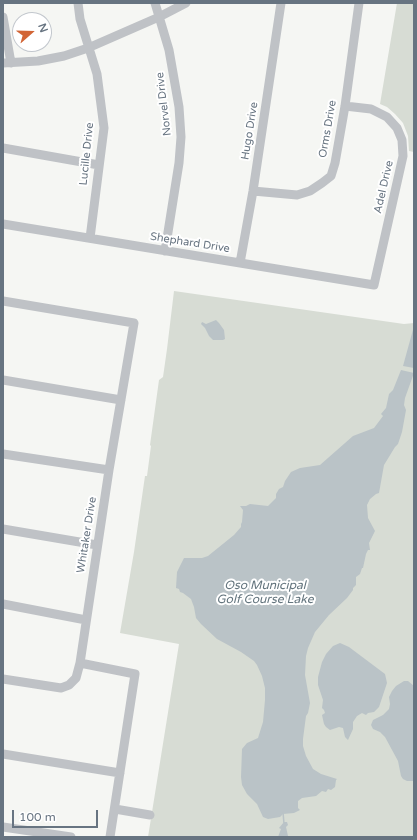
<!DOCTYPE html>
<style>
body{margin:0}
#map{position:relative;width:417px;height:840px;overflow:hidden;background:#f5f6f3;font-family:"Varela Round",sans-serif}
canvas{display:block}
.frame{position:absolute;inset:0;border:4px solid #677481;pointer-events:none}
.north{position:absolute;left:12px;top:12px;width:40px;height:40px;box-sizing:border-box;background:#fff;border:1px solid #c2c7cd;border-radius:50%;rotate:70deg;font-size:11px;font-weight:700;line-height:16px;text-align:center;color:#677481}
.north::after{content:'';display:block;margin:auto;width:14px;height:18px;background:#d26536;clip-path:polygon(50% 0,100% 100%,50% 72%,0 100%)}
.scale{position:absolute;left:12px;top:810px;width:86px;height:18px;box-sizing:border-box;border:2px solid #677481;border-top:0;padding-left:5px;font-size:12px;line-height:14px;white-space:nowrap;color:#677481;-webkit-text-stroke:3px #fff;paint-order:stroke}
</style>
<div id="map">
<canvas width="417" height="840"></canvas>
<div class="frame"></div>
<div class="north">N</div>
<div class="scale">100 m</div>
</div>
<script>
const c = document.querySelector('canvas').getContext('2d');
c.lineJoin = 'round';
function paint(path, color) { c.fillStyle = color; c.fill(path, 'evenodd'); }
const toPath = rows => new Path2D(rows.map(r => 'M' + r).join(''));
function trace(path, color, width, dash) { c.strokeStyle = color; c.lineWidth = width; c.lineCap = dash ? 'butt' : 'round'; c.setLineDash(dash || []); c.stroke(path); }
function drawText(font, color, halo, rows, align = 'center') {
  c.font = font + ' "Varela Round",sans-serif'; c.lineWidth = 4; c.setLineDash([]); c.textBaseline = 'middle'; c.strokeStyle = halo; c.fillStyle = color; for (const [text, x, y, turn = 0] of rows) {
    c.save(); c.translate(x, y); c.rotate((+turn || 0) * Math.PI / 180); c.textAlign = isNaN(turn) ? turn : align; if (halo) c.strokeText(text, 0, 0); c.fillText(text, 0, 0); c.restore();
  }
}
paint(toPath([
 [397,3,414,3,414,152,409,151,408,136,403,123,395,114,387,107,380,104],
 [174,291,404,324,414,323,414,837,148,837,179,644,120,633,134,552,145,476,147,476,151,446,150,445,159,380,163,377,167,349]
]), '#d7dcd4');
paint(toPath([
 [216,320,219,323,224,330,225,339,223,340,213,340,209,336,205,328,201,324,202,322,206,324],
 [414,326,414,368,403,366],
 [401,370,414,373,405,398,404,405,406,410,402,432,398,444,395,447,384,465,379,493,376,494,370,499,367,505,368,518,375,531,369,543,370,550,368,550,366,554,363,568,362,568,360,574,356,577,356,585,353,588,353,590,347,598,329,615,315,632,308,648,306,656,305,675,310,703,308,713,306,716,303,739,303,746,306,756,313,769,321,774,337,779,336,780,335,787,331,790,328,789,326,792,322,791,316,796,302,798,298,801,298,808,300,810,294,813,283,814,280,817,268,819,263,817,257,804,247,794,242,785,241,777,242,749,247,743,258,738,263,722,265,700,265,688,262,676,257,665,254,661,241,652,217,639,201,624,196,618,194,607,191,599,183,593,180,592,179,589,176,588,177,572,184,558,202,558,208,556,234,535,241,527,241,524,242,522,243,510,240,506,246,506,250,504,268,506,276,498,276,494,279,489,283,487,285,481,291,472,300,468,320,465,353,436,374,428,383,416,381,414,386,408,389,394,393,390],
 [340,643,349,647,385,674,387,683,379,707,374,712,368,713,366,715,362,713,357,716,353,722,353,729,348,740,345,737,343,728,339,727,330,730,326,727,324,724,322,715,325,713,324,710,322,708,323,700,318,685,318,677,322,662,326,654,333,646],
 [404,681,408,681,414,686,414,781,407,781,403,779,401,776,398,761,385,737,380,732,373,729,371,725,373,720,383,715,389,709,390,704,389,697,392,691,396,686],
 [284,822,287,822,288,825,286,827,288,836,291,837,278,837,281,829,279,828]
]), '#bac3c7');
trace(toPath([
 [283,812,284,824]
]), '#bac3c7', 1.5);
trace(toPath([
 [78,3,80,19,97,74,104,128,90,238],
 [155,3,169,50,179,107,181,137,179,163,165,251],
 [3,17,11,63],
 [3,63,38,61,64,56,88,48,159,17,186,3],
 [3,148,99,165],
 [253,191,297,195,310,191,322,183,331,176,335,163,345,106,359,3],
 [3,224,374,285,403,156,402,140,397,128,387,117,371,109,345,106],
 [240,263,253,191,281,3],
 [3,301,134,323,109,470,80,663,76,678,69,685,61,688,3,679],
 [3,380,121,400],
 [3,454,109,470],
 [3,529,97,545],
 [3,604,86,620],
 [80,663,135,674,110,837],
 [3,754,120,773],
 [115,809,150,815],
 [3,827,71,837]
]), '#bfc2c6', 9);
drawText('11px', '#677481', '#fff', [
 ["Norvel Drive",164,104,-97],
 ["Orms Drive",328,129,-80],
 ["Hugo Drive",250,131,-81],
 ["Lucille Drive",87,154,-84],
 ["Adel Drive",384,187,-77],
 ["Shephard Drive",190,243,9],
 ["Whitaker Drive",87,535,-81]
]);
drawText('italic 12px', '#63747d', '#fff', [
 ["Oso Municipal",265,586],
 ["Golf Course Lake",265,600]
]);
</script>
